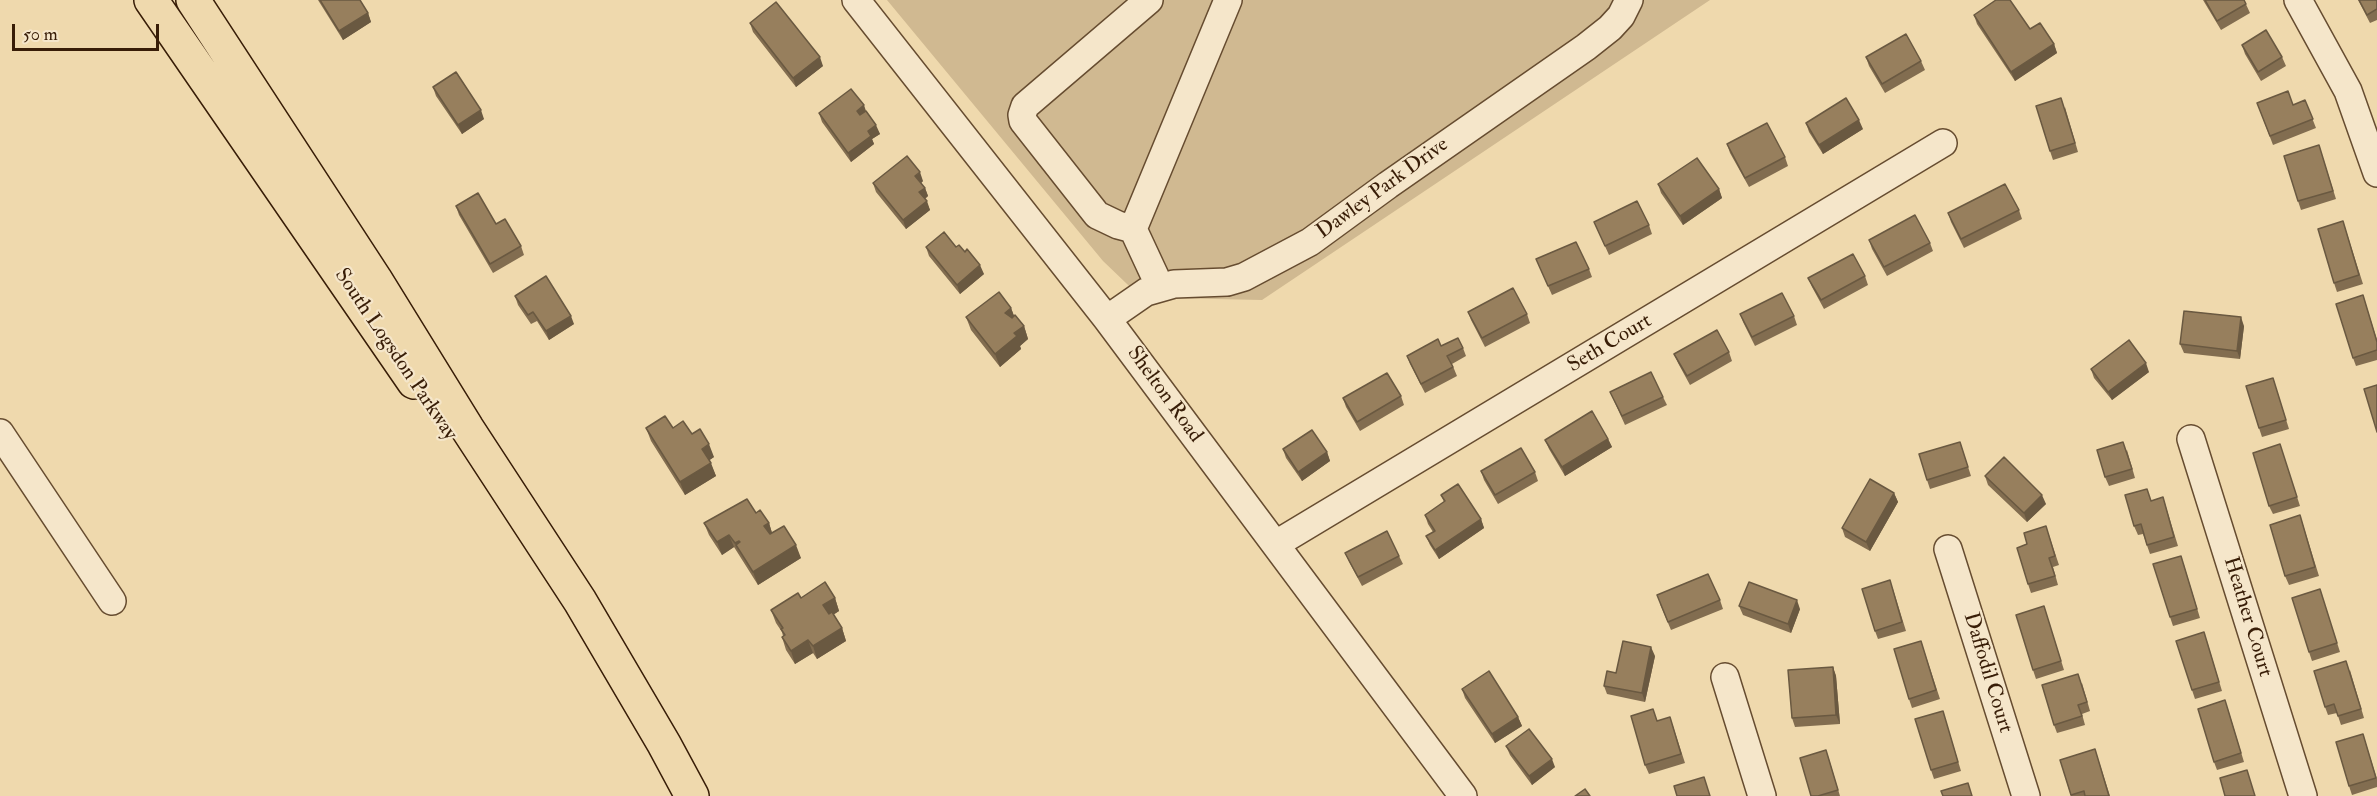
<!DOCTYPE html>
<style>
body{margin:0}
#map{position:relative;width:2377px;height:796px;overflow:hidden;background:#efd9ad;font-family:"IM FELL Double Pica",serif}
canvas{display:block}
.scale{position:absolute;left:12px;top:24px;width:147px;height:27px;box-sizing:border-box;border:3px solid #381d07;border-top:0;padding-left:8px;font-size:18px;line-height:21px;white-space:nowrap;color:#381d07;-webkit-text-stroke:4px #f5e6ca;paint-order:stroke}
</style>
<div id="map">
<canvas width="2377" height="796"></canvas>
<div class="scale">50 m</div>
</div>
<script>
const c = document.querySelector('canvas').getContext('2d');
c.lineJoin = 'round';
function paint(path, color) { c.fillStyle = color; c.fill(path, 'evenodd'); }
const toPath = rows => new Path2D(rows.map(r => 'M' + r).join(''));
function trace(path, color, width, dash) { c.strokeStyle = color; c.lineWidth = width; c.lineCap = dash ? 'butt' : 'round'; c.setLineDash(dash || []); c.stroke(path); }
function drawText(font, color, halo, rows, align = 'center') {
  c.font = font + ' "IM FELL Double Pica",serif'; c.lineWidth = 4.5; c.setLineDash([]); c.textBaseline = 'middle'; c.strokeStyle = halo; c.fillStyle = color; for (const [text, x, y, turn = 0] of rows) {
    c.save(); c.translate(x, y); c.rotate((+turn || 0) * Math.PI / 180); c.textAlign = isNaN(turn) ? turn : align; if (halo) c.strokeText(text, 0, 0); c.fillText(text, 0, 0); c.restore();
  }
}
paint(toPath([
 [887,0,1710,0,1262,300,1169,298,1150,306,1103,261]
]), '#d0b991');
const minor = toPath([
 [856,0,1107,319,1463,796],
 [2298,0,2348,91,2377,173],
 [1133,229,1118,225,1097,215,1023,121,1022,115,1025,106,1149,0],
 [1160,287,1133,229,1228,0],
 [1107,319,1146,292,1174,284,1227,282,1244,277,1310,242,1388,185,1586,47,1610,28,1621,16,1629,0],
 [0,433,112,601],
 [2191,439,2303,796],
 [1276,544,1943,143],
 [1948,549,2026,796],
 [1725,677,1762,796]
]);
const major = toPath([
 [151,0,414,382],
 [193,0,375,279,467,428,580,601,664,744,692,796]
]);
trace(minor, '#664c30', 30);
trace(major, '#381d07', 36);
trace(minor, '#f5e6ca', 27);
trace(major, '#efd9ad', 33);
paint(toPath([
 [318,0,360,0,368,13,371,22,343,40],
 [2203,0,2244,0,2250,13,2221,30],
 [2358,0,2377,0,2377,20,2370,23],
 [1974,15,2030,29,2054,44,2057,53,2015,81,1977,24],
 [750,23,823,66,796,87,753,32],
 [2242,45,2282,57,2286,66,2261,81,2245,54],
 [1866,57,1921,61,1925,70,1885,93,1869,66],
 [433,87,484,119,462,134,436,96],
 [2305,100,2316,128,2273,145,2257,103,2293,105],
 [2065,107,2078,152,2053,160,2050,151],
 [866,111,880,134,872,139,874,144,851,162,822,122,819,113],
 [1806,123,1863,129,1823,154,1809,132],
 [1727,144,1785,157,1788,166,1749,187,1730,153],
 [2319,145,2336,199,2301,210,2298,201],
 [923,181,921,183,925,188,928,196,925,199,930,210,906,229,876,192,873,183],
 [1658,184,1719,189,1722,198,1683,225,1661,193],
 [456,206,496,224,521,246,524,255,493,273,459,215],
 [2019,210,2022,219,1964,248,1951,222,1948,213],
 [2343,221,2363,284,2337,292,2334,283],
 [1594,222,1649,225,1652,234,1609,255],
 [1869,240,1930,243,1933,251,1887,276,1872,249],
 [926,247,984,274,960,294,929,256],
 [1536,259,1589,269,1592,277,1552,295],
 [1865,276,1868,285,1824,309,1812,287,1808,278],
 [2363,295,2377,340,2377,360,2356,366,2353,358],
 [515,296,574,324,549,340,537,321,531,324,518,305],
 [1011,308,1014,316,1024,326,1028,339,1020,346,1021,349,1000,367,971,330,966,317],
 [1468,312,1527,314,1530,323,1485,347,1471,320],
 [1740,314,1794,316,1797,325,1755,346,1743,322],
 [2244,326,2240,359,2184,353,2180,344],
 [1441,346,1463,348,1466,356,1452,364,1457,376,1425,393,1410,364,1407,356],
 [1729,352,1732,361,1690,385,1678,363,1674,354],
 [2091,369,2149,372,2112,400,2094,378],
 [2273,378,2289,429,2262,437,2259,428],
 [1610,392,1663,397,1667,405,1625,425],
 [1401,396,1404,405,1360,431,1346,407,1343,398],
 [646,428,673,428,714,457,709,460,716,476,685,495,651,441],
 [1608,439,1612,447,1565,476,1549,449,1545,440],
 [1960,442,1971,476,1930,489,1927,480],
 [2280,444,2300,506,2273,514,2269,506],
 [1283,449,1327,452,1330,461,1302,481,1286,458],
 [2127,450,2135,478,2109,486,2105,477],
 [1481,471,1535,472,1538,481,1498,504,1484,480],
 [1985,476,2046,504,2027,522,1988,485],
 [1894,493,1898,502,1870,551,1845,537,1842,528],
 [1441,495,1481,519,1484,528,1439,559,1430,545,1426,536,1433,532,1428,524,1425,515,1444,502],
 [2163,497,2178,546,2150,554,2143,534,2138,535,2134,526,2151,501],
 [756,513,769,523,772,533,801,558,758,585,734,547,722,555,709,535,704,523],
 [2300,515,2319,576,2289,585,2285,576],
 [2049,535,2059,565,2053,567,2058,585,2031,593,2028,584,2027,544],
 [1345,553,1399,556,1403,564,1362,586,1349,562],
 [2184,565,2200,618,2173,626,2170,617],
 [1893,589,1906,631,1878,639,1875,631],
 [2320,589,2340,652,2312,661,2309,652],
 [801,598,835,598,839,611,833,615,842,628,846,641,817,659,813,653,795,664,786,650,782,637,783,636,782,632,776,623,771,610],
 [1720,600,1723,609,1671,630,1660,604],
 [1739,606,1800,609,1791,633,1743,615],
 [2044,606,2064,670,2036,679,2033,670],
 [1921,641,1940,699,1912,708,1909,699],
 [2207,641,2222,691,2195,699,2192,690],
 [1655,656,1645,702,1607,694,1604,686,1616,673],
 [1833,667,1836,676,1840,724,1795,727,1792,718],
 [2350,670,2364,718,2341,725,2337,713,2328,715,2325,707],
 [2082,683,2090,711,2082,714,2085,725,2057,733,2054,725],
 [1462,689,1518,717,1522,726,1495,743,1465,698],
 [2228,709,2244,762,2217,770,2214,762],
 [1943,711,1961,771,1934,779,1931,770],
 [1657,721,1673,726,1685,763,1649,774,1645,765],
 [2363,734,2377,779,2377,787,2352,795,2349,786],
 [1506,746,1555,767,1532,785,1510,755],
 [2095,749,2110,796,2071,796,2060,760],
 [1826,750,1829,759,1840,796,1811,796]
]), '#826d50');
paint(toPath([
 [368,13,371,22,343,40,339,31],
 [2054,44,2057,53,2015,81,2011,72],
 [820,57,823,66,796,87,793,78],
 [864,105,867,114,860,119,857,111],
 [481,110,484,119,462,134,458,125],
 [1859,120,1863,129,1823,154,1819,145],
 [876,125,880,134,872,139,874,144,851,162,848,153,868,131],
 [920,172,923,181,919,185,915,176],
 [925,188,928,196,923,200,919,192],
 [1719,189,1722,198,1683,225,1680,216],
 [927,201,930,210,906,229,903,220],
 [980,265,984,274,960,294,957,285],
 [1011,308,1016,321,1005,313],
 [571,316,574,324,549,340,546,331],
 [2241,317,2244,326,2240,359,2237,351],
 [1024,326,1028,339,1020,346,1021,349,1000,367,995,354,1014,333],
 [2146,363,2149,372,2112,400,2108,392],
 [1608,439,1612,447,1565,476,1562,467],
 [709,444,714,457,707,462,702,449],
 [1327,452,1330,461,1302,481,1298,472],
 [711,463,716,476,685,495,680,482],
 [1894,493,1898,502,1870,551,1866,542],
 [2042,495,2046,504,2027,522,2024,513],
 [1481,519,1484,528,1439,559,1435,550],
 [769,523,773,536,769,539,764,526],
 [729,535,734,547,722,555,717,542],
 [739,541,744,554,736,545,740,556,735,543],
 [796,545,801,558,758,585,753,572],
 [835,598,839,611,828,618,823,605],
 [1797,600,1800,609,1791,633,1788,624],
 [842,628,846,641,817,659,813,646],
 [808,640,813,653,795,664,791,651],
 [1651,647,1655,656,1645,702,1642,693],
 [1833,667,1836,676,1840,724,1836,715],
 [1518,717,1522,726,1495,743,1492,734],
 [1552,759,1555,767,1532,785,1529,776]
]), '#6a5941');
const building = toPath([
 [320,0,360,0,368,13,339,31,320,0],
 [1996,0,2010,0,2030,29,2040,23,2054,44,2011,72,1974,15,1996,0],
 [2205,0,2244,0,2246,4,2217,21,2205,0],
 [2359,0,2377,0,2377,9,2367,15,2359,0],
 [776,2,820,57,793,78,750,23,776,2],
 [2266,30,2282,57,2258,72,2242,45,2266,30],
 [1906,34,1921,61,1882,84,1866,57,1906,34],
 [456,72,481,110,458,125,433,87,456,72],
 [851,89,864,105,857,111,860,115,866,111,876,125,868,131,871,136,848,153,819,113,851,89],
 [2288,91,2293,105,2305,100,2313,119,2270,136,2257,103,2288,91],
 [1846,98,1859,120,1819,145,1806,123,1846,98],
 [2061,98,2075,143,2050,151,2036,106,2061,98],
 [1767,123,1785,157,1745,178,1727,144,1767,123],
 [2319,145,2333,191,2298,201,2284,156,2319,145],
 [907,156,920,172,915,176,925,188,919,192,927,201,903,220,873,183,907,156],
 [1697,158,1719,189,1680,216,1658,184,1697,158],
 [2005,184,2019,210,1961,239,1948,213,2005,184],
 [478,193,496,224,505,219,521,246,490,264,456,206,478,193],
 [1637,201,1649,225,1605,246,1594,222,1637,201],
 [1915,215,1930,243,1884,267,1869,240,1915,215],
 [2343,221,2359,275,2334,283,2318,229,2343,221],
 [944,232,956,247,959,245,965,252,967,249,980,265,957,285,926,247,944,232],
 [1576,242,1589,269,1548,286,1536,259,1576,242],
 [1853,254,1865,276,1821,300,1808,278,1853,254],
 [546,276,571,316,546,331,533,312,528,315,515,296,546,276],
 [1513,288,1527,314,1482,338,1468,312,1513,288],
 [999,292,1011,308,1005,313,1012,318,1015,315,1024,326,1014,333,1017,336,995,354,966,317,999,292],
 [1782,293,1794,316,1752,337,1740,314,1782,293],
 [2363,295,2377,342,2377,350,2353,358,2336,304,2363,295],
 [2184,311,2241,317,2237,351,2180,344,2184,311],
 [1717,330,1729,352,1687,376,1674,354,1717,330],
 [1458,338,1463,348,1447,356,1453,367,1421,384,1407,356,1438,339,1441,346,1458,338],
 [2129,340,2146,363,2108,392,2091,369,2129,340],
 [1651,372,1663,397,1622,416,1610,392,1651,372],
 [1387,373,1401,396,1357,422,1343,398,1387,373],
 [2273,378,2286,420,2259,428,2246,386,2273,378],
 [2377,385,2377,432,2364,389,2377,385],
 [1592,411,1608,439,1562,467,1545,440,1592,411],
 [665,416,673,428,683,421,692,434,700,429,709,444,702,449,711,463,680,482,646,428,665,416],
 [1312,430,1327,452,1298,472,1283,449,1312,430],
 [1960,442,1968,467,1927,480,1919,454,1960,442],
 [2123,442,2132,469,2105,477,2097,450,2123,442],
 [2280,444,2297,497,2269,506,2253,453,2280,444],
 [1521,448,1535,472,1495,495,1481,471,1521,448],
 [2004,457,2042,495,2024,513,1985,476,2004,457],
 [1870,479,1894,493,1866,542,1842,528,1870,479],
 [1458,484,1481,519,1435,550,1426,536,1435,531,1425,515,1445,501,1441,495,1458,484],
 [2147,489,2151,501,2163,497,2174,537,2147,545,2141,524,2134,526,2125,495,2147,489],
 [747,499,756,513,760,510,769,523,764,526,770,534,784,526,796,545,753,572,736,545,740,542,739,541,735,543,729,535,717,542,704,523,747,499],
 [2300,515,2315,567,2285,576,2270,525,2300,515],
 [2046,526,2055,556,2049,558,2055,576,2028,584,2017,548,2027,544,2024,533,2046,526],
 [1387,531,1399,556,1358,577,1345,553,1387,531],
 [2181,556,2197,609,2170,617,2153,564,2181,556],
 [1708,574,1720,600,1668,622,1657,595,1708,574],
 [1890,580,1902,622,1875,631,1862,589,1890,580],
 [825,582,835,598,823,605,829,614,832,612,842,628,813,646,808,640,791,651,782,637,785,635,781,629,783,628,771,610,798,593,801,598,825,582],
 [1749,582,1797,600,1788,624,1739,606,1749,582],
 [2320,589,2337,643,2309,652,2292,598,2320,589],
 [2044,606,2061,661,2033,670,2016,615,2044,606],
 [2204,632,2219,682,2192,690,2176,641,2204,632],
 [1623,641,1651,647,1642,693,1604,686,1607,671,1616,673,1623,641],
 [1921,641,1936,690,1909,699,1894,649,1921,641],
 [2346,661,2361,709,2338,716,2334,704,2325,707,2314,671,2346,661],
 [1833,667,1836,715,1792,718,1788,670,1833,667],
 [1489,671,1518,717,1492,734,1462,689,1489,671],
 [2078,674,2087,702,2078,705,2082,716,2054,725,2042,685,2078,674],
 [2225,700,2241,753,2214,762,2198,709,2225,700],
 [1653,709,1657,721,1670,717,1681,754,1645,765,1631,716,1653,709],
 [1943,711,1958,762,1931,770,1915,719,1943,711],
 [1529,729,1552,759,1529,776,1506,746,1529,729],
 [2363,734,2376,778,2349,786,2336,742,2363,734],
 [2095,749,2109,796,2085,796,2084,791,2071,795,2060,760,2095,749],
 [1826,750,1838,790,1818,796,1811,796,1800,758,1826,750],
 [2247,770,2255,796,2225,796,2220,778,2247,770],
 [1704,777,1710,796,1677,796,1674,786,1704,777],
 [1968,783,1972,796,1943,796,1941,791,1968,783],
 [1585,789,1590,796,1575,796,1585,789]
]);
paint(building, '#977f5d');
trace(building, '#6a5941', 1.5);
drawText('21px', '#381d07', '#f5e6ca', [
 ["Dawley Park Drive",1383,189,-36],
 ["Seth Court",1610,344,-31],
 ["South Logsdon Parkway",395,355,56],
 ["Shelton Road",1164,395,54],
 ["Heather Court",2247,617,73],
 ["Daffodil Court",1987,673,73]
]);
</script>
